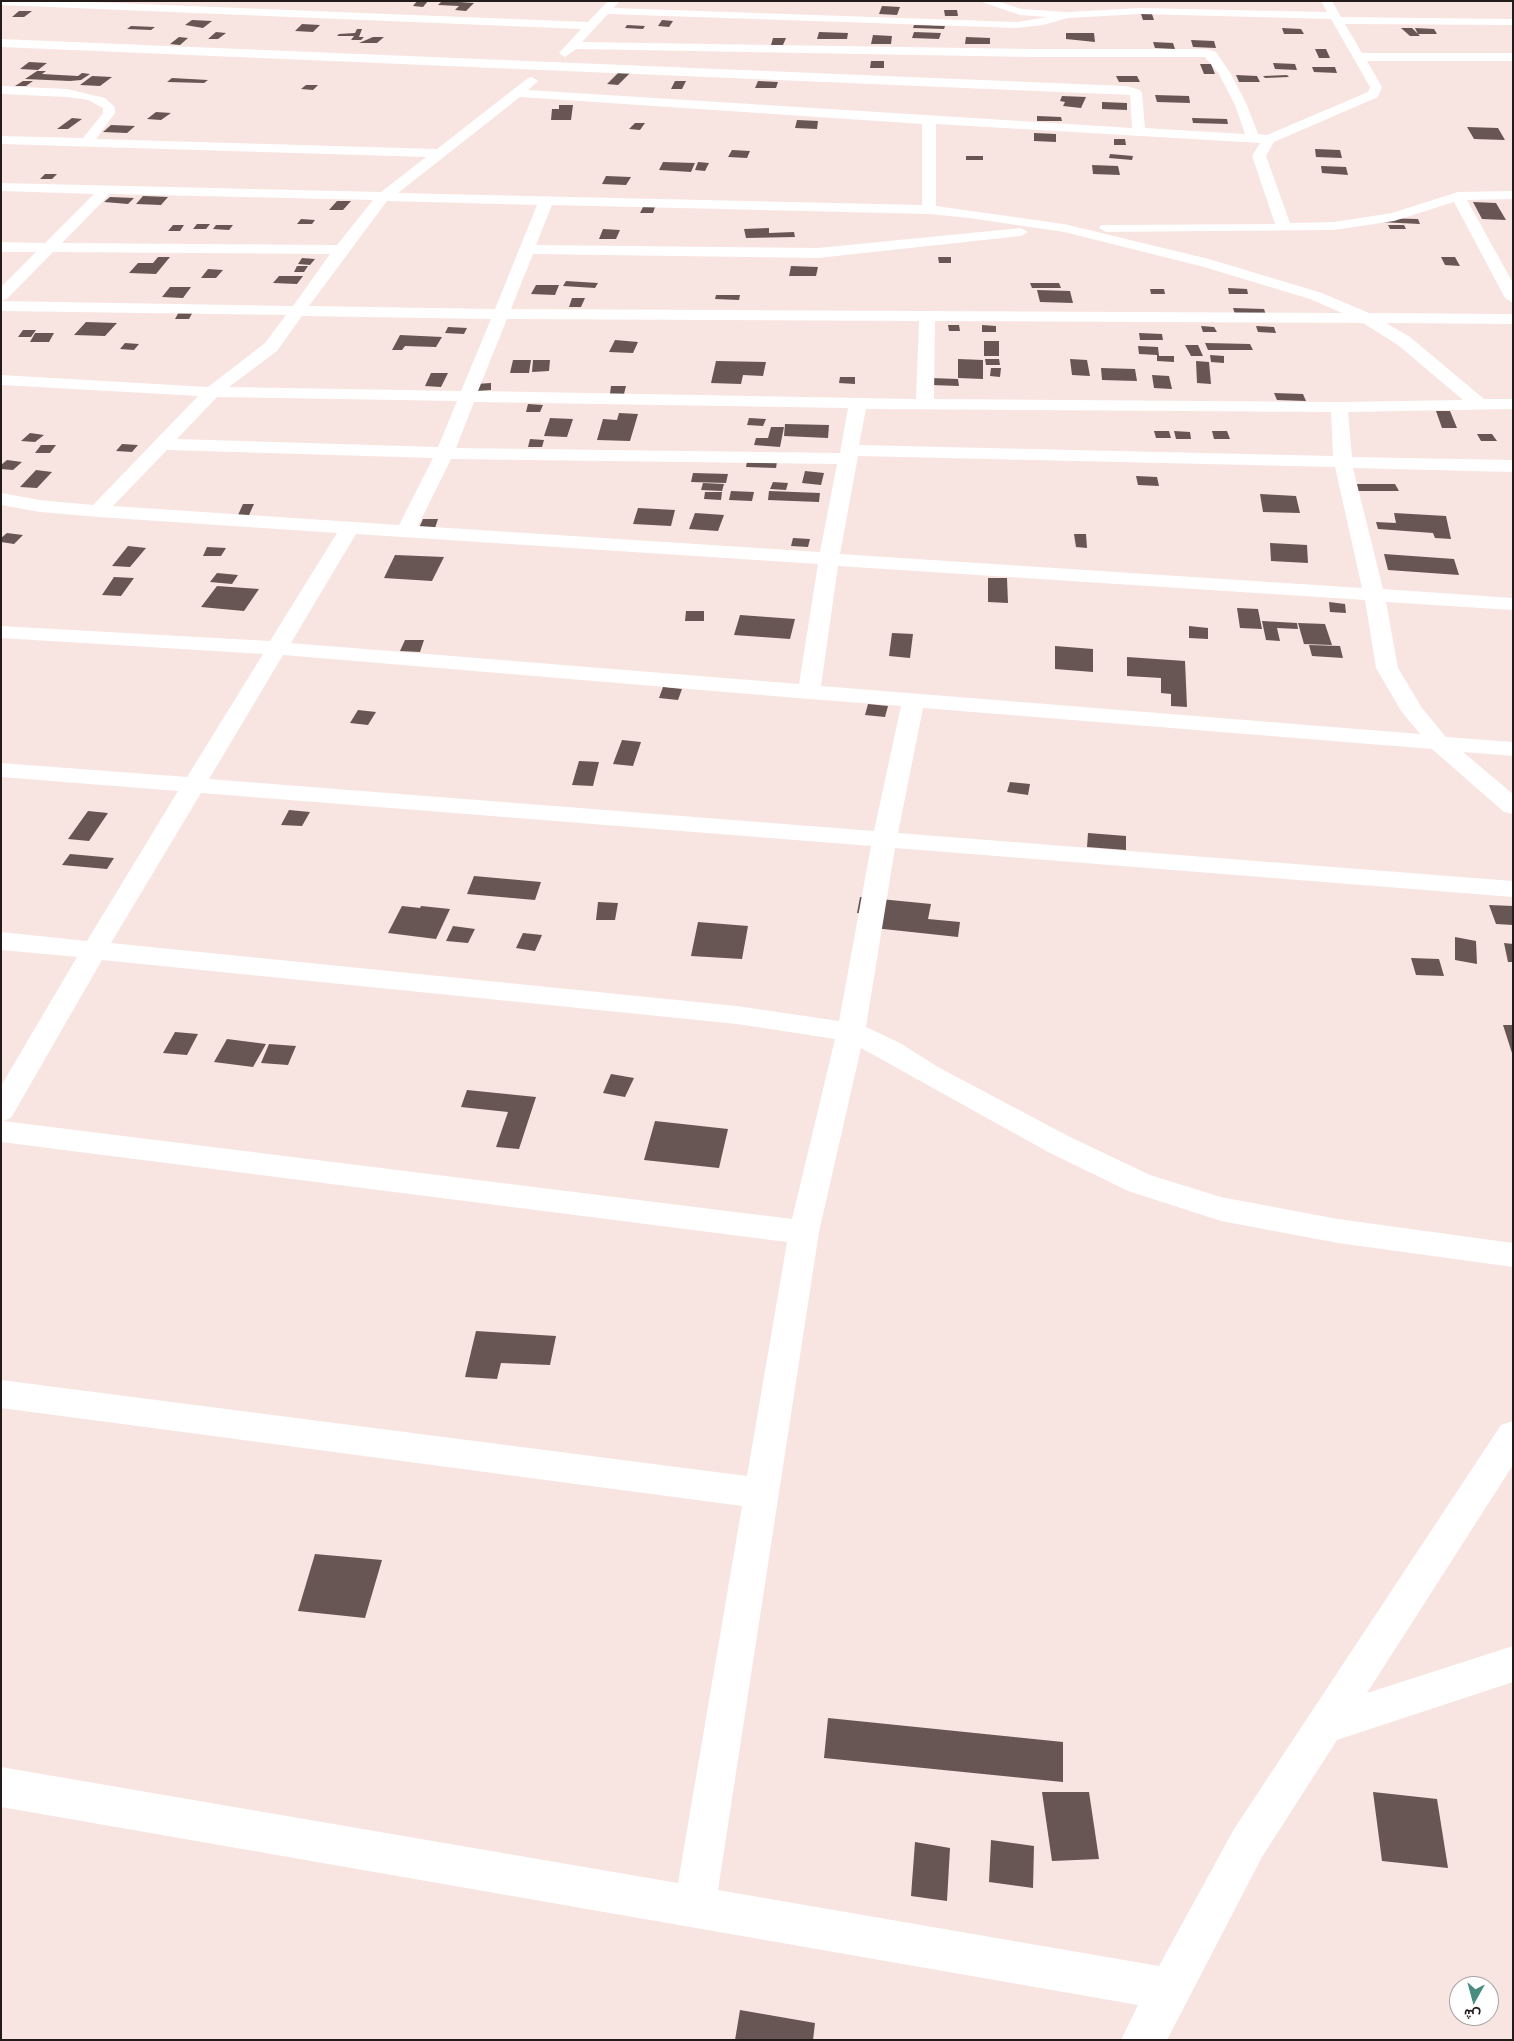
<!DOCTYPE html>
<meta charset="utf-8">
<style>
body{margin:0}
#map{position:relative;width:1514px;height:2041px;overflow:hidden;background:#f8e4e0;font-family:"Roboto Serif",Vazirmatn,serif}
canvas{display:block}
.frame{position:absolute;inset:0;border:2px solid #221b1a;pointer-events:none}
.north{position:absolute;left:1449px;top:1976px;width:50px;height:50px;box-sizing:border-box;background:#fff;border:1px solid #a7a4a3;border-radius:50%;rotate:187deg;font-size:14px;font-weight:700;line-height:20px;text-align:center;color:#221b1a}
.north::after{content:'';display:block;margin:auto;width:18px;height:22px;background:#498d81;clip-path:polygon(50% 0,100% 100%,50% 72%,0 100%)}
</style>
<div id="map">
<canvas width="1514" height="2041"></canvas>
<div class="frame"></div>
<div class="north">ش</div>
</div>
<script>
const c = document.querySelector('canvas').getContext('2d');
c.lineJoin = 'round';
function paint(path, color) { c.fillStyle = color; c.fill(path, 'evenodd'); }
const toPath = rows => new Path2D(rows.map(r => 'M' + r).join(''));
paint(toPath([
 [417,1,428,1,423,7,413,6],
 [442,1,443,1,474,3,466,11,455,10,459,6,438,5],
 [882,6,900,7,897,15,879,14],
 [944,10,957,10,958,16,945,16],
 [19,11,32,11,24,17,12,17],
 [1141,14,1152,14,1154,20,1143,20],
 [192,20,212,21,203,28,185,25],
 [662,20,673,21,669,27,658,26],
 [302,24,320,25,313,32,295,31],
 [627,25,645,26,643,29,625,28],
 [914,25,945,26,944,29,913,28],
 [131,26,155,27,151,30,127,29],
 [1282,28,1301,29,1304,34,1284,34],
 [1401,28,1412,28,1420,36,1410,36],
 [1415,28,1434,29,1437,34,1418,34],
 [357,29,362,29,359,37,364,37,361,40,351,40,354,36,337,36,339,34,355,33],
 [216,32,226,33,218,39,208,39],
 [819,32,848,33,847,39,817,39],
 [914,32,941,33,939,39,912,38],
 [1066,33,1094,33,1095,42,1066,39],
 [873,35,892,36,891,44,871,44],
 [179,37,188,38,180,45,170,44],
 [373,37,384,37,377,43,359,43],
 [966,37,990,38,990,44,965,44],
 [773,38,786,38,783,45,771,45],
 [1191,40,1214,41,1216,48,1193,47],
 [1153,42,1173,43,1175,49,1155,48],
 [1315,49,1326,49,1330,58,1319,58],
 [871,61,884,61,884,68,870,68],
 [29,62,47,63,38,70,20,69],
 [1273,63,1295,64,1297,70,1275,69],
 [1200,64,1211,64,1215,74,1204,74],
 [1312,67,1335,67,1337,73,1314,72],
 [37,71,46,71,42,74,78,76,82,73,90,74,81,80,70,81,25,79],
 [620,71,631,72,618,85,607,84],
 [1236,75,1257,76,1260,82,1239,82],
 [1287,75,1289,77,1265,78,1263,76],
 [92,76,112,77,100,86,80,85],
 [1116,76,1137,76,1140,82,1119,82],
 [172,78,208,80,204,83,167,82],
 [23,81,33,81,26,86,15,86],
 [675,81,686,81,682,89,671,89],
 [758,81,778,82,776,88,755,88],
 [306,85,318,85,313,90,301,89],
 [1155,95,1189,96,1190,103,1157,102],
 [1062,96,1086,97,1081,108,1063,106,1065,102,1060,101],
 [1102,102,1127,103,1127,110,1102,109],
 [559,105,573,105,571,120,551,120,552,109,559,109],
 [156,112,171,113,161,120,147,119],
 [1037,116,1061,117,1062,121,1037,121],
 [72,118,82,119,68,129,57,129],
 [1192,118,1227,119,1228,124,1193,123],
 [797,120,818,121,817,129,795,128],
 [635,123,645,123,640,130,629,129],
 [111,125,135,126,127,133,103,132],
 [1467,127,1498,128,1505,140,1474,139],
 [1034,133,1056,134,1056,142,1034,141],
 [1114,139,1125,139,1126,145,1114,145],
 [1315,149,1340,150,1342,158,1316,157],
 [732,150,750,151,747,158,728,157],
 [1110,154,1133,156,1132,160,1109,158],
 [966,156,983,156,983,160,966,160],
 [663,162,695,163,691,172,659,170],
 [698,162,709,163,705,171,695,170],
 [1092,165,1118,166,1120,175,1093,174],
 [1321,166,1346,167,1348,175,1322,173],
 [45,174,57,174,52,179,40,179],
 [606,176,631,177,626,185,602,184],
 [143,196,168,197,161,205,136,204],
 [110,197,134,198,128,204,104,202],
 [337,201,351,201,343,210,329,210],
 [1473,202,1496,203,1506,220,1482,219],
 [643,207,655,207,653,213,640,213],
 [1378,218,1418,219,1420,224,1380,222],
 [301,219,315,220,312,224,297,224],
 [197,224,210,224,206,229,193,229],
 [173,225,184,225,180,231,168,231],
 [216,225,233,225,229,230,213,229],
 [1388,225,1404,225,1406,229,1390,229],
 [769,228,769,233,794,232,795,237,746,238,744,229],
 [603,229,620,230,616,239,599,239],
 [158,257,170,257,156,274,129,273,138,263,153,263],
 [938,257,951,257,951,263,939,263],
 [1441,257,1455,257,1460,266,1445,265],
 [302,258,315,259,310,265,298,264],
 [297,266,308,266,304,272,294,272],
 [791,266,818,267,816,276,789,276],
 [208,269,223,270,216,278,201,278],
 [279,276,303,276,297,284,273,283],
 [566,281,598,283,595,288,563,286],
 [1030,283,1059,283,1061,288,1032,288],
 [536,285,559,285,555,295,531,294],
 [170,287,191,287,183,298,162,297],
 [1228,288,1247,289,1248,294,1229,294],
 [1150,289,1164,289,1165,294,1151,294],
 [1037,290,1070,291,1073,303,1040,302],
 [716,295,740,295,739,300,715,299],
 [572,298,585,298,581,307,569,307],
 [1233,308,1264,309,1266,315,1235,314],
 [180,310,194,310,189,319,175,319],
 [86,322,117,323,105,336,74,335],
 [948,325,959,325,960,331,949,331],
 [982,325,996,326,996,332,982,332],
 [1201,326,1214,327,1217,332,1203,332],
 [1256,326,1274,327,1276,333,1258,332],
 [448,327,467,328,464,334,445,333],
 [23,330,36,330,31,337,18,337],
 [35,333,54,333,49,342,30,342],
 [1139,333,1162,334,1163,340,1140,340],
 [400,335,442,337,436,347,405,346,402,350,392,350],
 [615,340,638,342,633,353,609,352],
 [984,341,999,341,999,356,984,356],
 [125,343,139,344,134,350,120,349],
 [1205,343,1250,344,1253,350,1208,350],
 [1185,345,1198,345,1203,356,1191,356],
 [1138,346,1158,347,1159,356,1174,356,1174,362,1157,361,1157,355,1139,354],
 [1210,355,1224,356,1224,363,1211,362],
 [958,359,983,360,983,379,958,378],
 [985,359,999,359,1000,365,986,365],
 [1070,359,1087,360,1090,376,1072,375],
 [513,360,531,360,529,373,510,373],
 [533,360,550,360,549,371,532,372],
 [716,361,766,362,763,376,743,375,741,384,711,383],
 [1196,361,1209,362,1211,384,1197,383],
 [991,368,1001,368,1000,377,990,376],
 [1101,368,1135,369,1137,381,1102,380],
 [431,373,448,373,441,387,425,386],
 [1152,375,1169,376,1172,389,1154,388],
 [840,377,855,377,855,384,839,383],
 [930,378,958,379,959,386,931,385],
 [491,383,491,390,476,391,476,384],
 [611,386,626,386,624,394,610,394],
 [1274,393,1303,394,1306,401,1277,400],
 [528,404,543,405,540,412,526,412],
 [1436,411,1450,411,1457,428,1442,428],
 [619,413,638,414,630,441,597,440,603,419,617,420],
 [550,418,573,419,567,437,544,436],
 [749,418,766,419,763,426,747,425],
 [785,424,829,425,828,438,784,436],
 [771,427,784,427,780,447,754,445,756,438,768,438],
 [1154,431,1169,431,1171,438,1156,438],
 [1174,431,1190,432,1191,439,1176,439],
 [1212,431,1227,431,1230,439,1214,439],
 [30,433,44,435,35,442,21,441],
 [1477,434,1492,434,1497,441,1481,441],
 [530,439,544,440,542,447,528,447],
 [122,444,138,445,132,452,116,451],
 [41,445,56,445,50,453,35,453],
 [748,455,778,456,776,468,746,467],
 [7,460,22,462,13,470,1,469,1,465],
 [36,470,52,472,37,488,20,487],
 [805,471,824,473,821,485,802,483],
 [693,473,728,474,726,483,691,482],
 [1136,476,1157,477,1159,486,1138,485],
 [773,482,788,483,786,490,770,489],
 [703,483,724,484,722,491,701,490],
 [1355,484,1395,484,1399,491,1358,491],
 [731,491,754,492,752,501,729,500],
 [769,491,820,493,819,502,768,500],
 [705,492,722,492,721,500,704,499],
 [1260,494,1296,496,1300,513,1263,512],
 [243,504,254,504,249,515,238,515],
 [638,508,675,510,671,526,633,524],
 [695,513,724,515,718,531,689,529],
 [1394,513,1446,516,1451,539,1435,538,1433,533,1378,529,1376,522,1396,523],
 [423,519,438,519,435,528,419,528],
 [7,533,23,535,14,544,1,542,1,538],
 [1074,534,1086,534,1087,548,1076,547],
 [793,538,810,539,808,547,791,546],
 [1270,543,1307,545,1308,563,1271,561],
 [128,546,146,548,130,567,112,566],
 [207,547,226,548,221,556,203,556],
 [1384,554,1454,559,1459,575,1388,570],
 [395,555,444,557,432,581,384,578],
 [217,573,238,575,232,584,210,582],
 [114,577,134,578,121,596,102,595],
 [988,578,1007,578,1008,603,988,602],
 [217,586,259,589,244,611,201,607],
 [1329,602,1345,604,1346,613,1330,612],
 [1237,608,1258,609,1262,629,1240,628],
 [686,611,704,611,704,621,685,621],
 [740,615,795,619,790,639,734,635],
 [1262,621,1297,623,1298,629,1277,628,1280,641,1266,640],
 [1298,623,1325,624,1332,645,1304,644],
 [1189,626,1208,628,1208,639,1189,638],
 [892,633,913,634,910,658,889,656],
 [405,640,424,640,420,652,400,651],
 [1309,645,1340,646,1343,658,1312,656],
 [1055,646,1093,649,1093,672,1055,669],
 [1127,657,1185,661,1187,707,1171,706,1171,694,1161,693,1161,678,1127,676],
 [663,687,682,689,678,700,659,698],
 [868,704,888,706,885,717,865,715],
 [358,710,376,712,368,725,350,723],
 [622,740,641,742,633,766,613,764],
 [579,761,599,762,593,786,572,785],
 [1010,782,1030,784,1028,795,1007,792],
 [289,810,310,812,302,826,281,825],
 [88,811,108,813,89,841,68,839],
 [1088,833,1126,836,1126,850,1087,847],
 [70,854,114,858,107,869,62,865],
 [474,876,541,882,535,900,467,894],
 [860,897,931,904,928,919,960,922,958,937,874,928,877,915,857,913],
 [598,902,618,903,615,920,596,920],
 [1489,905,1513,906,1513,925,1496,924],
 [402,906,420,908,421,906,450,909,436,939,388,933],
 [698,922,748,926,742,959,691,956],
 [453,926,475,929,468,943,446,941],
 [523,933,542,935,535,951,516,948],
 [1455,937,1476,941,1477,964,1455,960],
 [1504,943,1513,944,1513,962,1508,962],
 [1411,958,1439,959,1444,976,1416,975],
 [1503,1025,1513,1025,1513,1053,1512,1053],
 [175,1032,198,1034,187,1055,163,1053],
 [227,1039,266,1044,253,1067,214,1062],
 [269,1044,296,1046,288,1065,261,1063],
 [611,1074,634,1078,625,1097,603,1093],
 [467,1090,536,1097,519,1149,496,1147,508,1112,461,1107],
 [655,1121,728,1129,719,1168,644,1160],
 [476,1331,556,1336,550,1365,501,1363,497,1379,465,1377],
 [315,1554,382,1560,365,1618,298,1611],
 [828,1718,1063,1742,1063,1782,824,1758],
 [1042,1792,1089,1792,1099,1859,1052,1861],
 [1373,1792,1437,1799,1448,1868,1382,1861],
 [991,1840,1034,1846,1033,1888,989,1882],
 [915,1842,950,1848,947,1901,911,1896],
 [740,2010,815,2023,813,2040,735,2040]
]), '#675653');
paint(toPath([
 [1,1,65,1,588,22,608,1,619,1,614,8,1017,22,1047,17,1020,15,979,1,997,1,1021,9,1067,12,1140,8,1327,12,1321,1,1332,1,1341,17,1513,19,1513,25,1345,24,1362,53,1513,53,1513,61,1367,61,1382,87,1378,97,1274,142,1266,156,1290,223,1334,222,1392,213,1458,192,1513,191,1513,199,1467,200,1513,283,1513,303,1505,298,1454,202,1394,221,1334,230,1106,232,1099,228,1101,225,1275,224,1252,156,1260,143,936,124,936,206,1064,224,1209,259,1322,293,1369,313,1513,314,1513,324,1386,323,1410,337,1484,399,1513,399,1513,409,1348,412,1352,457,1513,460,1513,472,1353,468,1383,589,1513,598,1513,610,1386,602,1398,668,1422,708,1446,737,1513,742,1513,756,1463,752,1513,794,1513,814,1504,812,1432,749,923,708,898,833,1513,881,1513,897,895,848,866,1027,900,1043,938,1067,1068,1136,1150,1175,1221,1197,1338,1219,1513,1243,1513,1267,1338,1243,1221,1221,1128,1191,1048,1152,861,1048,819,1232,718,1890,1159,1966,1234,1829,1501,1425,1513,1421,1513,1465,1367,1693,1513,1646,1513,1682,1337,1740,1262,1857,1167,2040,1121,2040,1138,2005,1,1807,1,1767,678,1883,742,1506,1,1408,1,1380,747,1476,787,1242,1,1142,1,1086,77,957,1,950,1,932,87,941,178,791,1,777,1,763,187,777,263,654,1,638,1,626,270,641,337,533,98,517,40,512,1,505,1,493,40,500,93,505,198,396,1,385,1,375,208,387,265,343,286,315,1,311,1,301,293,306,330,254,53,252,7,299,1,301,1,287,36,252,1,252,1,242,45,243,94,194,1,191,1,183,381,192,426,157,1,144,1,136,83,138,103,113,103,108,88,100,67,97,1,94,1,86,67,89,105,98,115,107,115,113,96,139,437,149,528,78,532,77,538,81,528,90,1132,128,1130,95,1,47,1,39,1126,86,1140,90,1142,93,1145,128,1245,134,1235,105,1219,74,1205,57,1032,57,576,49,565,57,559,53,581,29,1,5,1,1],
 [608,14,1017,28,1043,25,1068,18,1140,14,1331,19,1370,87,1368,92,1267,135,1258,134,1247,105,1231,74,1216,52,1207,49,1032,49,582,42,608,14],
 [520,97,922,124,922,205,398,193,520,97],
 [110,194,373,200,337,245,62,243,110,194],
 [387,201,537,205,495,309,309,306,387,201],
 [552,205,929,214,969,218,1064,232,1204,267,1310,299,1342,313,511,309,533,254,818,258,1021,236,1028,232,1021,228,818,248,536,245,552,205],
 [302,316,491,319,461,391,229,387,277,351,302,316],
 [507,319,919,321,916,399,478,391,507,319],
 [935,321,1363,323,1398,345,1463,400,1339,402,934,399,935,321],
 [217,397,457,401,438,447,177,439,217,397],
 [474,402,848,408,840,453,456,448,474,402],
 [866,409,1331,412,1333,456,859,445,866,409],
 [167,450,433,458,399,525,113,506,167,450],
 [858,456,1335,467,1362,588,840,554,858,456],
 [451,459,837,464,820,552,418,526,451,459],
 [356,534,818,564,799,684,291,643,356,534],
 [838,566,1365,600,1376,668,1401,711,1420,734,821,686,838,566],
 [283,655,809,699,901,706,874,831,209,779,283,655],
 [201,793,871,846,839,1021,737,1006,111,943,201,793],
 [102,960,737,1024,835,1039,792,1219,3,1121,11,1118,102,960]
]), '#fff');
</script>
